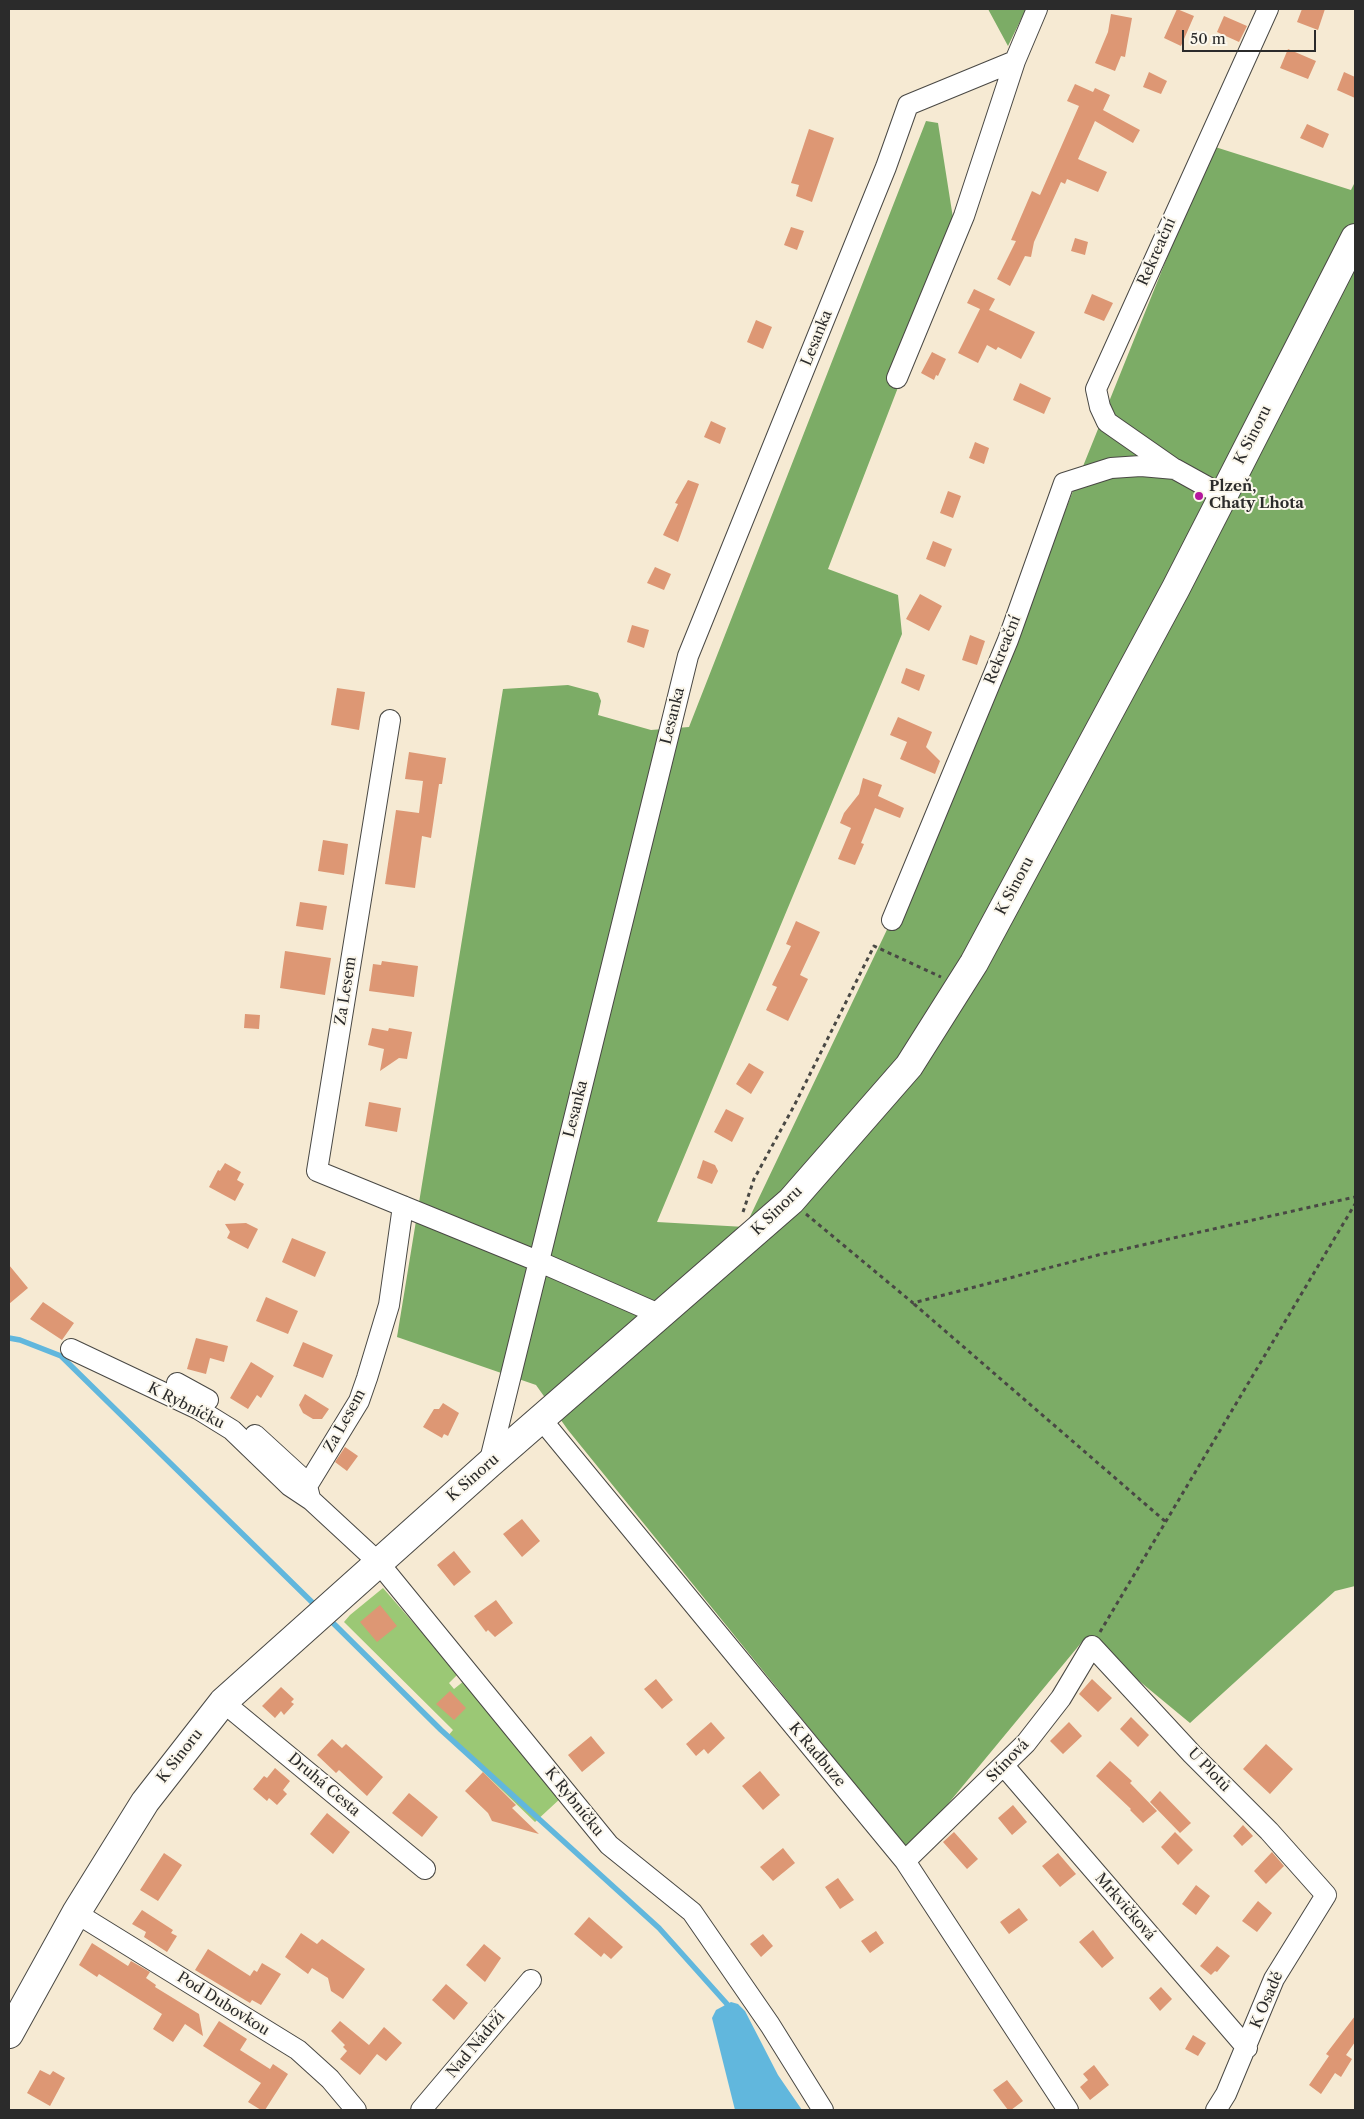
<!DOCTYPE html>
<meta charset="utf-8">
<style>
body{margin:0}
#map{position:relative;width:1364px;height:2119px;overflow:hidden;background:#f6ead3;font-family:"Libre Caslon Text",serif}
canvas{display:block}
.frame{position:absolute;inset:0;border:10px solid #2b2b2b;pointer-events:none}
.scale{position:absolute;left:1182px;top:30px;width:134px;height:22px;box-sizing:border-box;border:2px solid #2b2b2b;border-top:0;padding-left:6px;font-size:15px;line-height:18px;white-space:nowrap;color:#2b2b2b;-webkit-text-stroke:4px #fbf7ec;paint-order:stroke}
</style>
<div id="map">
<canvas width="1364" height="2119"></canvas>
<div class="frame"></div>
<div class="scale">50 m</div>
</div>
<script>
const c = document.querySelector('canvas').getContext('2d');
c.lineJoin = 'round';
function paint(path, color) { c.fillStyle = color; c.fill(path, 'evenodd'); }
const toPath = rows => new Path2D(rows.map(r => 'M' + r).join(''));
function trace(path, color, width, dash) { c.strokeStyle = color; c.lineWidth = width; c.lineCap = dash ? 'butt' : 'round'; c.setLineDash(dash || []); c.stroke(path); }
function drawText(font, color, halo, rows, align = 'center') {
  c.font = font + ' "Libre Caslon Text",serif'; c.lineWidth = 4; c.setLineDash([]); c.textBaseline = 'middle'; c.strokeStyle = halo; c.fillStyle = color; for (const [text, x, y, turn = 0] of rows) {
    c.save(); c.translate(x, y); c.rotate((+turn || 0) * Math.PI / 180); c.textAlign = isNaN(turn) ? turn : align; if (halo) c.strokeText(text, 0, 0); c.fillText(text, 0, 0); c.restore();
  }
}
paint(toPath([
 [383,1588,458,1674,449,1683,454,1689,464,1681,562,1797,535,1822,447,1737,453,1730,344,1622,350,1615]
]), '#9bc875');
paint(toPath([
 [988,9,1026,9,1008,46],
 [926,121,938,123,956,237,828,569,898,595,902,634,657,1222,745,1227,947,804,1212,146,1351,190,1355,182,1355,1586,1335,1591,1190,1723,1086,1637,909,1851,568,1430,536,1385,397,1337,503,689,568,685,598,693,601,701,598,715,651,730,689,727]
]), '#7cac66');
paint(toPath([
 [731,2002,738,2004,745,2011,778,2075,802,2110,735,2110,712,2018,716,2010]
]), '#61b7dd');
trace(toPath([
 [9,1338,20,1340,61,1356,318,1608],
 [328,1618,441,1730,659,1928,727,2004,728,2009]
]), '#61b7dd', 5.5);
paint(toPath([
 [1177,9,1194,16,1181,46,1164,38],
 [1302,9,1325,9,1318,30,1297,22],
 [1111,14,1132,18,1125,57,1121,56,1115,71,1095,63,1108,32],
 [1224,16,1247,26,1239,42,1217,32],
 [1288,49,1316,61,1308,79,1280,68],
 [1149,72,1167,81,1161,94,1143,87],
 [1344,72,1355,77,1355,98,1337,90],
 [1075,84,1093,92,1095,88,1110,95,1103,110,1140,130,1133,143,1095,121,1078,159,1107,172,1098,192,1067,179,1065,184,1061,182,1034,242,1031,257,1025,256,1010,286,997,279,1016,241,1011,240,1032,191,1040,195,1079,106,1067,101],
 [1307,124,1329,134,1323,148,1300,138],
 [809,129,834,138,812,202,796,196,799,185,791,183],
 [791,227,804,231,797,250,784,245],
 [1075,238,1088,242,1085,255,1071,251],
 [974,289,995,299,989,310,1035,332,1021,359,998,347,996,350,987,345,978,363,958,353,980,309,967,303],
 [1092,294,1113,303,1104,321,1084,313],
 [756,320,772,327,763,349,747,342],
 [932,352,946,359,938,376,936,375,934,380,921,373],
 [1020,383,1051,398,1044,414,1013,400],
 [711,421,726,428,720,444,704,437],
 [975,442,989,448,984,464,969,458],
 [688,480,699,484,678,542,663,535,678,504,675,503],
 [948,491,961,496,953,518,940,513],
 [933,541,952,549,945,567,926,559],
 [655,567,671,574,664,590,647,583],
 [920,594,942,606,929,631,906,619],
 [632,625,649,630,644,648,627,642],
 [970,635,985,641,977,665,962,660],
 [906,668,925,675,919,691,901,683],
 [337,688,365,692,359,730,331,725],
 [898,717,932,732,926,747,940,761,935,774,900,759,907,742,890,735],
 [409,752,446,758,442,784,439,784,431,838,422,836,415,888,385,884,396,810,419,813,423,781,405,779],
 [863,778,882,785,878,796,904,808,900,818,875,808,861,843,864,844,855,865,838,859,851,828,840,823,844,813,859,794],
 [323,840,348,844,344,875,318,871],
 [300,902,327,906,323,930,296,926],
 [796,921,820,932,800,975,808,979,788,1021,766,1010,777,987,772,985,791,946,786,944],
 [285,951,331,958,325,995,280,988],
 [382,961,418,966,414,997,369,991,373,964,381,965],
 [245,1014,260,1015,259,1029,244,1028],
 [372,1028,388,1031,389,1028,412,1032,407,1059,399,1058,380,1071,384,1049,368,1045],
 [749,1063,764,1072,751,1094,736,1084],
 [369,1102,401,1108,397,1132,365,1126],
 [726,1109,744,1118,732,1142,714,1132],
 [703,1160,715,1165,718,1171,712,1184,697,1178],
 [225,1163,241,1172,237,1180,244,1184,235,1201,209,1187,218,1170,220,1171],
 [246,1223,258,1229,248,1249,227,1238,230,1232,225,1224],
 [292,1238,326,1252,315,1277,282,1262],
 [9,1265,28,1288,9,1304],
 [266,1297,298,1311,288,1334,256,1321],
 [43,1302,74,1323,62,1340,30,1319],
 [196,1338,228,1346,224,1362,210,1358,206,1374,187,1369],
 [303,1342,333,1355,323,1378,293,1366],
 [251,1362,274,1376,261,1398,257,1395,248,1409,230,1398],
 [305,1394,329,1409,322,1419,313,1419,303,1413,299,1405],
 [443,1403,459,1413,448,1436,444,1434,442,1438,423,1427,434,1409,439,1409],
 [345,1447,358,1456,347,1471,335,1462],
 [522,1519,540,1541,522,1557,503,1534],
 [454,1551,471,1572,454,1586,437,1565],
 [496,1600,513,1623,495,1637,488,1630,486,1632,474,1616],
 [380,1605,397,1626,377,1642,360,1622],
 [656,1679,673,1700,662,1709,644,1689],
 [1092,1679,1112,1698,1098,1712,1079,1694],
 [281,1687,294,1699,291,1702,294,1704,284,1715,281,1711,275,1718,262,1706],
 [450,1691,466,1708,454,1720,436,1704],
 [1131,1717,1149,1735,1138,1747,1120,1729],
 [711,1722,725,1738,708,1754,704,1749,696,1756,686,1744],
 [1069,1722,1082,1736,1063,1754,1050,1741],
 [591,1736,605,1753,582,1772,568,1755],
 [332,1739,342,1748,346,1744,383,1777,367,1796,339,1770,336,1773,317,1755],
 [1266,1744,1293,1769,1270,1794,1243,1769],
 [1110,1761,1132,1781,1130,1783,1157,1811,1143,1823,1130,1810,1131,1809,1096,1776],
 [275,1768,290,1781,283,1790,287,1794,277,1805,269,1798,267,1801,253,1789,264,1776,267,1778],
 [760,1771,780,1795,763,1810,742,1786],
 [483,1772,516,1805,512,1808,539,1834,492,1821,488,1813,465,1791],
 [1160,1791,1191,1823,1180,1833,1150,1802],
 [409,1793,438,1817,422,1837,392,1813],
 [1013,1805,1027,1822,1012,1835,998,1818],
 [327,1813,350,1832,333,1854,310,1834],
 [1243,1825,1253,1836,1242,1846,1233,1836],
 [954,1832,978,1859,967,1869,943,1842],
 [1175,1832,1193,1850,1178,1865,1161,1847],
 [783,1848,795,1863,773,1881,760,1867],
 [1272,1852,1284,1866,1266,1884,1254,1871],
 [164,1853,182,1865,158,1901,140,1890],
 [1058,1853,1076,1874,1060,1887,1042,1866],
 [838,1878,854,1900,840,1909,825,1887],
 [1196,1885,1210,1896,1196,1915,1182,1904],
 [1258,1901,1272,1913,1257,1932,1242,1921],
 [1019,1908,1028,1920,1009,1934,1000,1922],
 [142,1910,173,1930,171,1933,177,1936,167,1952,144,1937,146,1932,132,1924],
 [589,1917,623,1947,611,1959,604,1953,601,1957,574,1934],
 [1093,1930,1114,1958,1102,1968,1079,1942],
 [876,1931,884,1943,870,1953,861,1941],
 [301,1933,317,1944,322,1939,365,1969,343,1999,331,1991,328,1978,312,1968,308,1974,285,1957],
 [763,1934,773,1946,761,1957,750,1944],
 [92,1943,128,1966,131,1961,150,1972,146,1978,156,1985,155,1987,199,2014,203,2036,185,2024,173,2042,153,2029,162,2014,99,1974,97,1977,79,1965],
 [484,1944,501,1958,485,1982,466,1965],
 [1217,1946,1230,1956,1217,1972,1215,1971,1211,1975,1200,1966],
 [208,1949,250,1976,254,1970,257,1972,262,1963,281,1974,261,2005,252,2000,250,2003,195,1970],
 [446,1984,468,2003,454,2020,432,2000],
 [1161,1987,1172,1999,1160,2011,1149,1998],
 [1355,2016,1355,2042,1346,2055,1352,2059,1341,2077,1335,2073,1321,2094,1309,2085,1329,2056,1326,2054],
 [219,2021,247,2039,240,2050,270,2069,273,2064,288,2074,265,2110,261,2110,248,2102,261,2083,203,2046],
 [340,2021,369,2045,384,2027,402,2043,386,2061,377,2054,360,2075,340,2059,347,2051,343,2047,345,2045,331,2031],
 [1193,2035,1206,2043,1198,2056,1185,2049],
 [1094,2065,1109,2085,1090,2100,1080,2087,1088,2080,1083,2074],
 [40,2070,50,2075,53,2071,65,2078,50,2106,27,2093],
 [1007,2080,1023,2101,1011,2110,1008,2110,993,2090]
]), '#dd9774');
const street = toPath([
 [897,378,964,216,1015,61],
 [1173,468,1107,422,1100,407,1096,389,1268,9],
 [390,720,317,1171,540,1262,661,1315],
 [892,920,1008,640,1064,483,1111,468,1141,466,1175,469,1222,495],
 [71,1349,198,1409,232,1430,290,1486,311,1500,378,1562,609,1845,692,1912,770,2025,823,2110],
 [177,1383,208,1400],
 [541,1419,905,1861,1068,2110],
 [255,1435,302,1478,307,1486,310,1498],
 [489,1464,688,656,886,167,908,105,1015,61,1037,9],
 [307,1486,359,1401,367,1378,389,1305,403,1206],
 [223,1702,425,1869],
 [1004,1766,1247,2048],
 [905,1861,1026,1743,1061,1698,1092,1646,1192,1754,1269,1831,1326,1895,1274,1979,1226,2094,1216,2110],
 [76,1913,298,2050,330,2079,356,2110],
 [421,2110,531,1980]
]);
const secondary = toPath([
 [9,2034,76,1913,145,1802,223,1702,489,1464,791,1201,909,1066,974,963,1176,588,1355,238]
]);
trace(street, '#494844', 22);
trace(secondary, '#494844', 30);
trace(toPath([
 [743,1212,754,1179,794,1106,874,946,941,977],
 [806,1214,913,1303,1098,1255,1355,1197],
 [914,1304,1166,1522],
 [1100,1632,1355,1204]
]), '#494844', 3, [4, 4]);
trace(street, '#fff', 20);
trace(secondary, '#fff', 28);
for (const [x, y, r, color] of [
 [1199,496,5,"#b5179e"]
]) { const dot = new Path2D(); dot.arc(x, y, r, 0, 2 * Math.PI); c.fillStyle = color; c.fill(dot); trace(dot, '#fbf7ec', 2); }
drawText('15px', '#2b2b2b', '#fbf7ec', [
 ["Rekreační",1157,252,-66],
 ["Lesanka",817,338,-68],
 ["K Sinoru",1253,435,-63],
 ["Rekreační",1003,650,-68],
 ["Lesanka",673,716,-76],
 ["K Sinoru",1015,886,-62],
 ["Za Lesem",346,991,-81],
 ["Lesanka",576,1109,-76],
 ["K Sinoru",777,1211,-44],
 ["K Rybníčku",186,1406,27],
 ["Za Lesem",345,1421,-61],
 ["K Sinoru",473,1478,-41],
 ["K Radbuze",817,1755,50],
 ["K Sinoru",180,1756,-52],
 ["Stínová",1008,1761,-46],
 ["U Plotů",1209,1770,46],
 ["Druhá Cesta",324,1785,40],
 ["K Rybníčku",574,1802,51],
 ["Mrkvičková",1125,1907,49],
 ["K Osadě",1267,2000,-67],
 ["Pod Dubovkou",223,2004,32],
 ["Nad Nádrží",476,2045,-50]
]);
drawText('bold 15px', '#2b2b2b', '#fbf7ec', [
 ["Plzeň,",1209,487],
 ["Chaty Lhota",1209,504]
], 'left');
</script>
